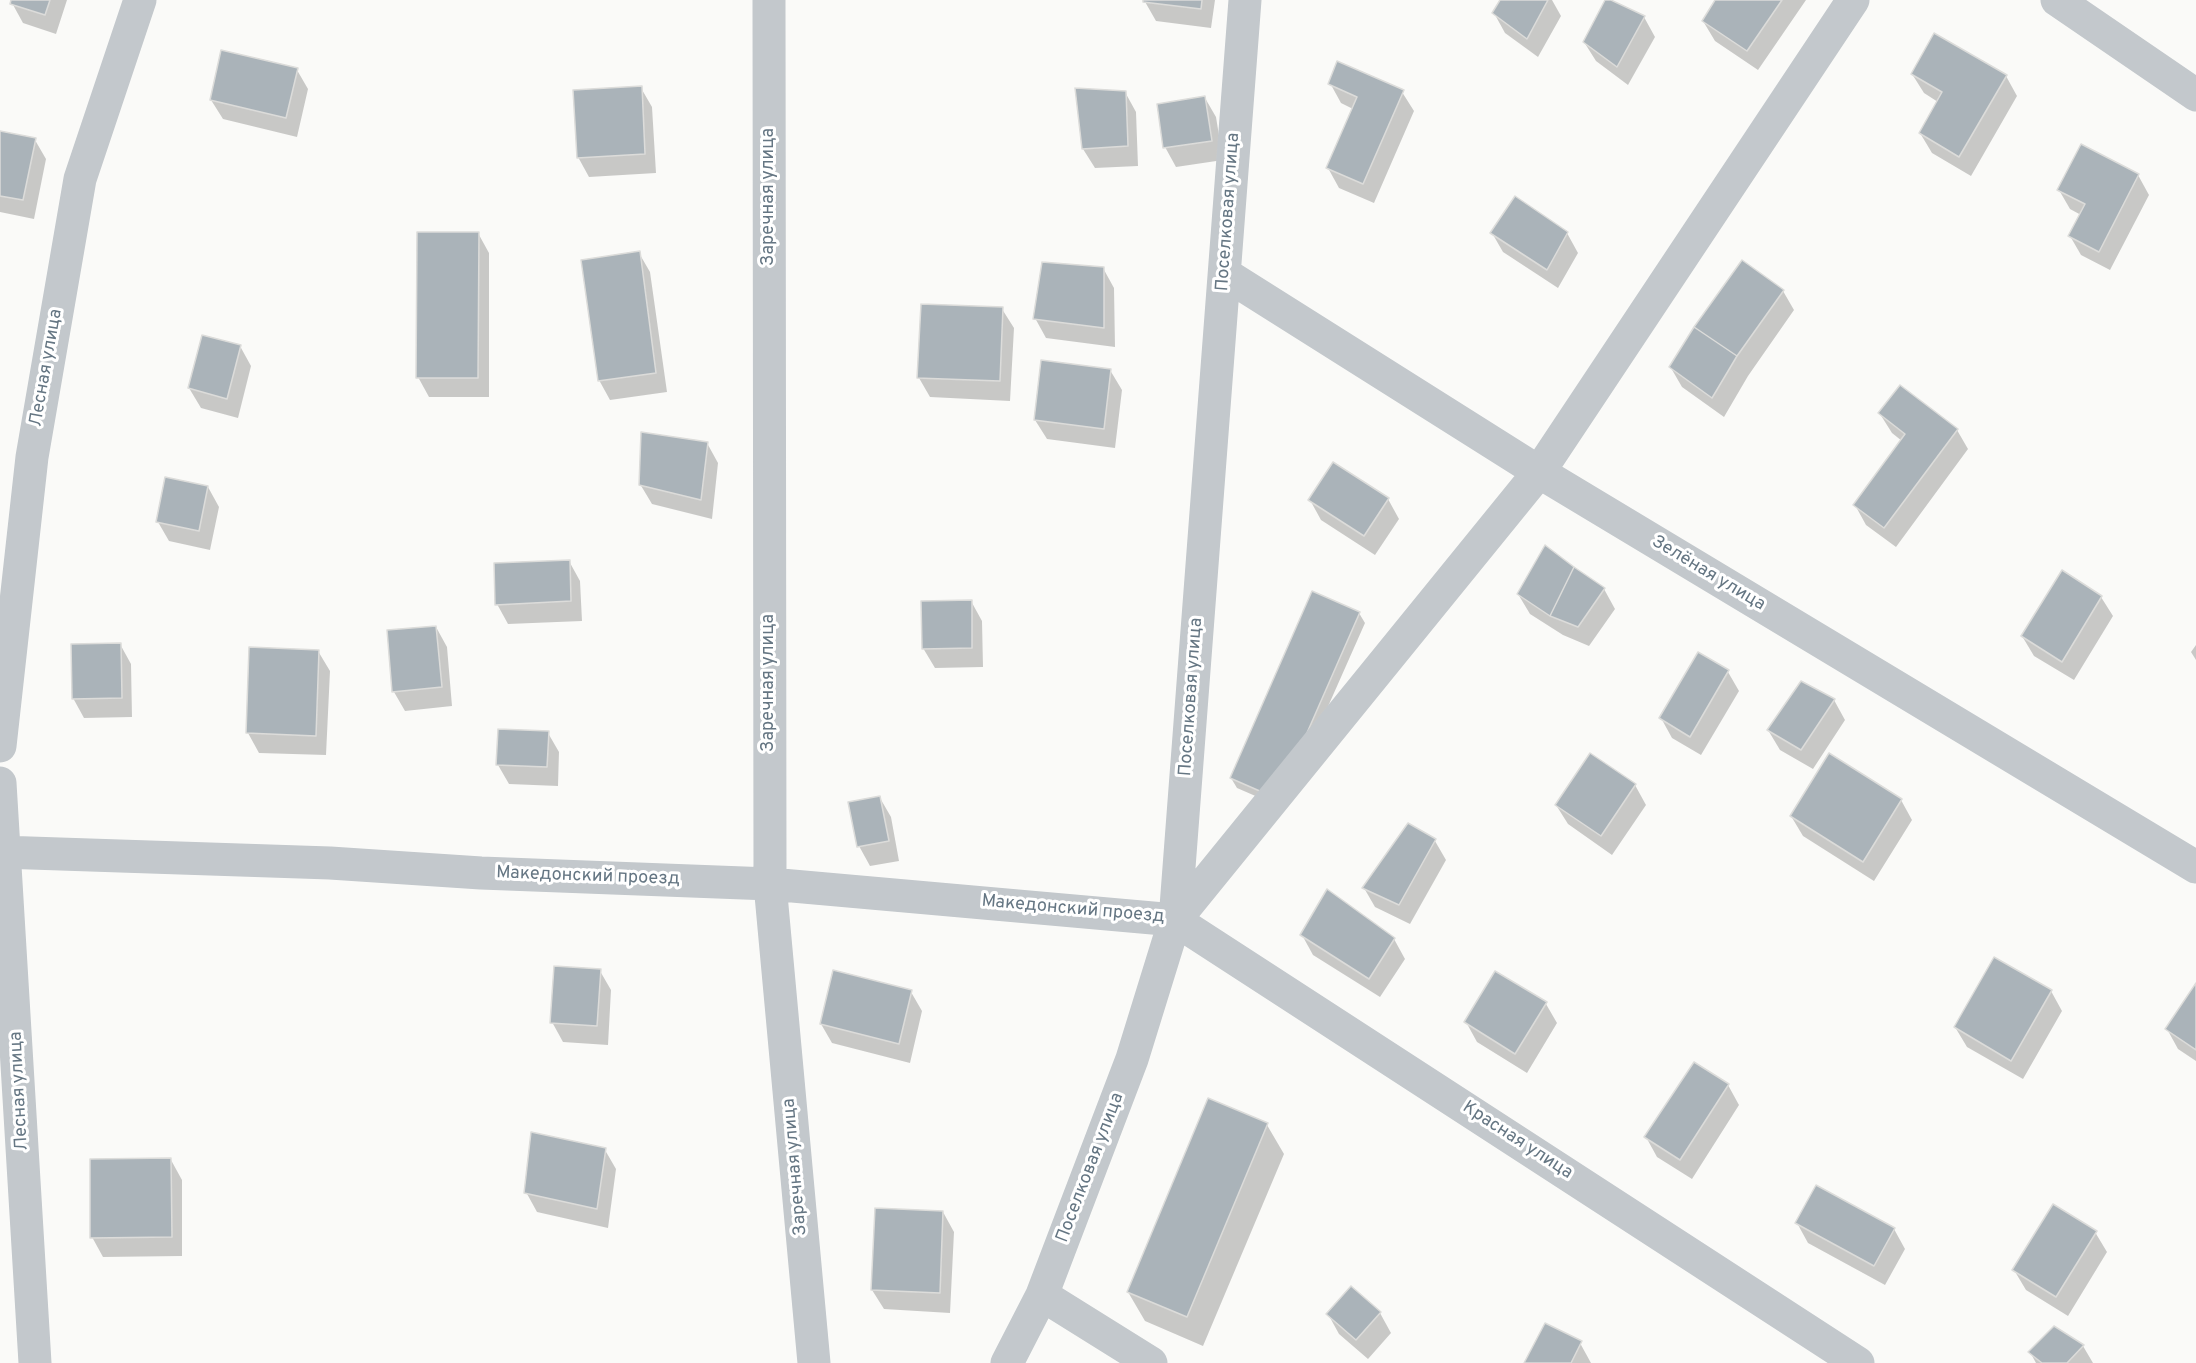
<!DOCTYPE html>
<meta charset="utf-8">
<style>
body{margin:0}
canvas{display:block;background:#fafaf8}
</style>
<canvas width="2196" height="1363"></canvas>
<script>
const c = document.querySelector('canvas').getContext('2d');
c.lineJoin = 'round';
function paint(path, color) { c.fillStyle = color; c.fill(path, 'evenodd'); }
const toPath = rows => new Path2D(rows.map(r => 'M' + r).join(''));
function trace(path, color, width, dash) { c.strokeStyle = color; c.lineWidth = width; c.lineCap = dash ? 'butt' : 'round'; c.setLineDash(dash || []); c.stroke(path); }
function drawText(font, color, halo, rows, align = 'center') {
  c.font = font + ' Overpass,sans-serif'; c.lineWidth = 6; c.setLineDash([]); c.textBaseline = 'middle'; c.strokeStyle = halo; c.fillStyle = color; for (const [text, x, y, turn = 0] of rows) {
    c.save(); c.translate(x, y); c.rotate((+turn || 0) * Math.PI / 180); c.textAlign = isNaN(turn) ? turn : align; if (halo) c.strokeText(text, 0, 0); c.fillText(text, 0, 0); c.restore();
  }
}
paint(toPath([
 [13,0,67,0,56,34,23,23,12,3],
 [1144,0,1215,0,1211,28,1156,21],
 [1502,0,1552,0,1561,16,1538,57,1505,33,1494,13],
 [1607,0,1644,17,1655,37,1628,85,1596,61,1584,42],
 [1717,0,1806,0,1758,70,1715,41,1703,21],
 [297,70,308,89,297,137,223,119,211,100],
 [1912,74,2006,76,2017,96,1971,176,1932,153,1920,133,1938,102,1924,93],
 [1330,83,1402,92,1414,111,1374,203,1339,188,1328,168,1353,109,1341,103],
 [641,88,652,107,656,173,589,177,578,157],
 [1125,92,1136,112,1138,166,1095,168,1083,149],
 [1205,98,1216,117,1223,160,1176,167,1165,147],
 [0,132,35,140,46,159,34,219,0,212],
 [2138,175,2149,195,2110,270,2081,255,2070,236,2081,215,2070,209,2059,190],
 [478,233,489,253,489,397,429,397,418,377],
 [1492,233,1567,233,1578,253,1558,288,1503,252],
 [639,253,650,272,667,392,610,400,599,380],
 [1103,268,1114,288,1115,347,1046,338,1035,318],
 [1783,291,1794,310,1748,376,1724,417,1682,387,1671,368],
 [1002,309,1014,328,1010,401,930,397,919,378],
 [240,346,251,366,238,418,201,408,189,388],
 [1110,370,1122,390,1115,448,1047,439,1035,420],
 [1880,414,1957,430,1968,449,1896,547,1866,525,1855,505,1902,441,1892,433],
 [707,443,718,463,712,519,652,504,640,484],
 [208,487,219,507,210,550,169,541,158,522],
 [1388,499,1399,519,1375,555,1321,520,1310,500],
 [569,561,580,581,582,621,508,624,497,604],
 [1604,589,1615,609,1589,646,1563,635,1530,614,1518,594],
 [2101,597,2113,616,2074,680,2034,656,2022,636],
 [971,601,982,621,983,667,935,668,923,648],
 [1359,613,1365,623,1283,808,1237,788,1231,778],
 [436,627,447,647,452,706,405,711,394,692],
 [120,644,131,664,132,717,84,718,73,698],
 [2196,645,2196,660,2191,652],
 [318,651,330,671,326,755,259,753,248,733],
 [1728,672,1739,691,1701,755,1672,738,1661,718],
 [1834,700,1845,720,1813,769,1780,750,1768,730],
 [548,733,559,752,558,786,509,784,498,765],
 [1635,785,1646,805,1612,855,1568,824,1556,805],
 [880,798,891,817,899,861,870,866,859,846],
 [1901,800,1912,820,1874,881,1803,836,1791,816],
 [1435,841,1446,860,1410,924,1375,907,1364,888],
 [1302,935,1394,939,1405,959,1380,997,1313,955],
 [600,971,611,990,608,1045,563,1042,552,1022],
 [2196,986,2196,1061,2178,1049,2167,1029],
 [2051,991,2062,1011,2023,1079,1967,1047,1955,1027],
 [911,992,922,1011,910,1063,832,1043,821,1024],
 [1546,1004,1557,1023,1527,1073,1477,1042,1466,1022],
 [1728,1085,1739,1105,1692,1179,1657,1157,1646,1137],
 [1267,1125,1284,1154,1203,1346,1145,1321,1128,1292],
 [605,1150,616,1169,608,1228,537,1212,526,1192],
 [171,1160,182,1180,182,1256,103,1257,92,1237],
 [943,1212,954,1232,950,1313,884,1309,872,1290],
 [1797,1223,1894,1229,1905,1249,1885,1285,1808,1243],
 [2095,1232,2107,1252,2068,1316,2026,1290,2014,1270],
 [1380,1313,1391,1333,1368,1359,1339,1334,1328,1314],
 [1580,1343,1591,1363,1525,1363],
 [2083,1346,2093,1363,2036,1363,2030,1352]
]), '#0003');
const building = toPath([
 [11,0,50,0,45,15,10,4,11,0],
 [1143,0,1202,0,1201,9,1143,2,1143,0],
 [1500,0,1548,0,1527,39,1492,13,1500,0],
 [1605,0,1611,0,1645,16,1617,67,1583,42,1605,0],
 [1715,0,1782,0,1747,51,1702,21,1715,0],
 [1934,33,2007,75,1959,157,1919,133,1942,92,1911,74,1934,33],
 [221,50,298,68,286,118,210,100,221,50],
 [1337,61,1404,90,1363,184,1326,168,1357,97,1328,84,1337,61],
 [642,86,645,154,577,158,573,90,642,86],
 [1075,88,1126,91,1128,146,1082,149,1075,88],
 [1205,96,1212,141,1163,148,1157,104,1205,96],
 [0,131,36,138,23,200,0,196,0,131],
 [2081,144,2139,174,2099,252,2068,236,2085,204,2057,190,2081,144],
 [1515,196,1568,232,1547,270,1490,233,1515,196],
 [417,232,479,232,478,378,416,378,417,232],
 [640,251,656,373,598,381,581,260,640,251],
 [1742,260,1784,290,1737,356,1694,327,1742,260],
 [1042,262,1104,267,1104,328,1033,319,1042,262],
 [921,304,1003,307,1000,381,917,378,921,304],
 [1694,327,1737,356,1712,398,1669,367,1694,327],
 [202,335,241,345,227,399,188,388,202,335],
 [1041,360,1111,369,1104,429,1034,420,1041,360],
 [1900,385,1958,429,1884,528,1853,505,1905,434,1878,413,1900,385],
 [641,432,708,442,701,500,639,485,641,432],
 [1333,462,1389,498,1364,536,1308,500,1333,462],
 [165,477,208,486,199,531,156,522,165,477],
 [1545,545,1574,567,1550,616,1517,594,1545,545],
 [570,560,571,601,495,605,494,563,570,560],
 [1574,567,1605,588,1578,627,1550,616,1574,567],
 [2062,570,2102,596,2062,662,2021,636,2062,570],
 [1312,591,1360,612,1278,799,1230,778,1312,591],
 [972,600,972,648,922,649,921,601,972,600],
 [436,626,442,687,392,692,387,630,436,626],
 [121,643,122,698,72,699,71,644,121,643],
 [249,647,319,650,316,736,246,733,249,647],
 [1698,652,1729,670,1690,737,1659,718,1698,652],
 [1801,681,1835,699,1801,750,1767,730,1801,681],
 [498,729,549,731,547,767,496,765,498,729],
 [1590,753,1636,784,1601,836,1555,805,1590,753],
 [1829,753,1902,799,1863,862,1790,816,1829,753],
 [880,796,889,841,857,847,848,802,880,796],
 [1408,823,1436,839,1399,905,1362,888,1408,823],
 [1327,889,1395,938,1369,979,1300,935,1327,889],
 [1994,957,2052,990,2011,1061,1954,1027,1994,957],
 [554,966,601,969,597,1026,550,1023,554,966],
 [833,970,912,990,899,1044,820,1024,833,970],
 [1495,971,1547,1002,1515,1054,1464,1022,1495,971],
 [2196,983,2196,1050,2165,1029,2196,983],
 [1694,1062,1729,1084,1680,1160,1644,1137,1694,1062],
 [1208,1098,1268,1123,1187,1317,1127,1292,1208,1098],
 [531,1132,606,1148,597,1209,524,1193,531,1132],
 [171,1158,172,1237,90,1238,90,1159,171,1158],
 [1816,1185,1895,1228,1874,1266,1795,1223,1816,1185],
 [2053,1204,2097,1231,2056,1297,2012,1270,2053,1204],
 [875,1208,943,1211,940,1293,871,1290,875,1208],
 [1351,1286,1381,1312,1356,1340,1326,1314,1351,1286],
 [1545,1323,1582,1341,1571,1363,1524,1363,1545,1323],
 [2054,1326,2084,1345,2067,1363,2042,1363,2028,1352,2054,1326]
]);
paint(building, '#aab3b9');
trace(building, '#dcdcda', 1.5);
trace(toPath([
 [769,0,770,884,814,1363],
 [2057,0,2196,95],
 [1225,274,1539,472,2196,867],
 [0,746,32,457,80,179,140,0],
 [0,783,35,1363],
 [0,852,330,863,481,873,770,884,1175,920,1858,1363],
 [1175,920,1539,472,1853,0],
 [1042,1295,1151,1363],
 [1007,1363,1042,1295,1132,1059,1175,920,1245,0]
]), '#c3c8cc', 33);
drawText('18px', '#657683', '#fff', [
 ["Заречная улица",769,197,-90],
 ["Поселковая улица",1229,212,-86],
 ["Лесная улица",47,368,-80],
 ["Зелёная улица",1708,574,31],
 ["Заречная улица",769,683,-90],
 ["Поселковая улица",1192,697,-86],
 ["Македонский проезд",588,877,2],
 ["Македонский проезд",1073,910,5],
 ["Лесная улица",20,1091,-93],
 ["Красная улица",1517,1141,33],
 ["Заречная улица",796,1167,-95],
 ["Поселковая улица",1091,1168,-69]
]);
</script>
